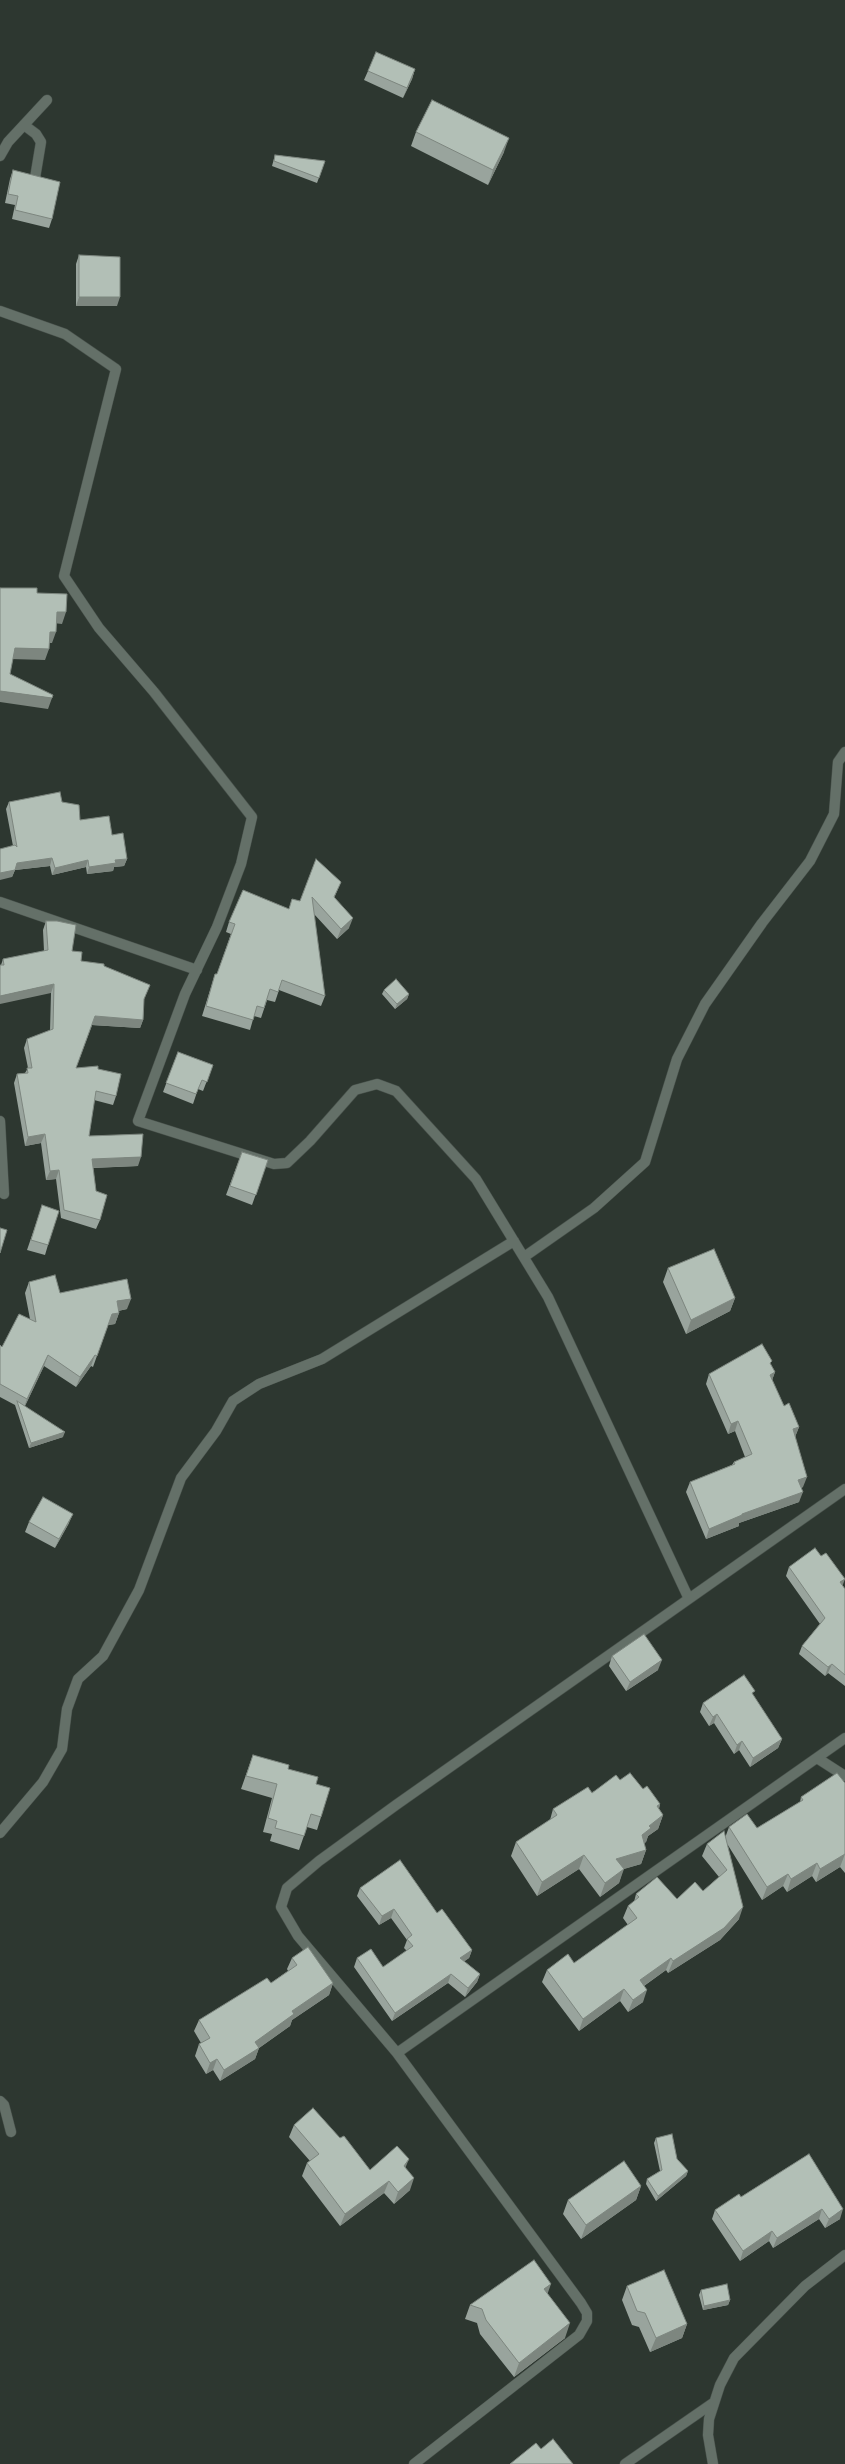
<!DOCTYPE html>
<style>
body{margin:0}
canvas{display:block;background:#2d3730}
</style>
<canvas width="845" height="2464"></canvas>
<script>
const c = document.querySelector('canvas').getContext('2d');
c.lineJoin = 'round';
const toPath = rows => new Path2D(rows.map(r => 'M' + r).join(''));
function trace(path, color, width, dash) { c.strokeStyle = color; c.lineWidth = width; c.lineCap = dash ? 'butt' : 'round'; c.setLineDash(dash || []); c.stroke(path); }
function paint(path, color) { c.fillStyle = color; c.fill(path, 'evenodd'); }
const minor = toPath([
 [24,125,36,134,41,142,35,178],
 [0,156,8,142,47,100],
 [0,311,65,334,116,369,64,576,99,628,154,692,252,817,241,864,217,927,185,994,138,1121,274,1164,287,1163,310,1141,355,1090,377,1084,396,1091,476,1179,548,1297,688,1597],
 [0,902,197,970],
 [0,1121,4,1194],
 [524,1257,594,1208,645,1162,677,1059,705,1004,762,923,810,861,834,814,838,762,845,752],
 [817,1758,845,1776],
 [0,1833,43,1782,62,1749,67,1709,78,1679,103,1656,139,1590,181,1478,216,1431,233,1401,259,1384,322,1359,514,1241],
 [397,2053,845,1738],
 [0,2101,4,2105,11,2132],
 [414,2464,579,2335,587,2321,587,2313,581,2303,397,2053,298,1936,281,1907,287,1888,319,1861,396,1805,845,1489],
 [625,2464,713,2403],
 [713,2464,708,2435,709,2419,720,2385,734,2358,805,2286,845,2255]
]);
trace(minor, '#49524c', 11);
trace(minor, '#647068', 10);
paint(toPath([
 [415,69,412,79,403,98,364,80,368,71],
 [416,132,504,152,488,185,411,146],
 [275,155,325,161,317,183,272,166],
 [13,170,52,219,49,228,12,219,15,205,5,203,10,179],
 [79,255,117,306,76,306,76,264],
 [9,802,62,802,80,820,112,835,127,859,124,866,114,867,113,871,87,874,86,867,52,875,50,866,15,870,12,877,13,846,6,809],
 [341,882,334,898,349,928,337,939,314,914,325,996,321,1006,279,990,275,1002,267,1000,261,1018,254,1016,250,1030,202,1016,212,984,215,974,217,974,231,934,226,932,229,922,289,909,292,899,300,901],
 [46,921,81,961,104,966,144,999,143,1020,140,1028,92,1025,76,1068,98,1069,116,1096,113,1105,94,1100,89,1136,138,1166,93,1168,100,1220,96,1229,61,1218,56,1179,46,1180,41,1143,25,1146,14,1083,17,1074,25,1073,28,1068,24,1048,27,1039,50,1031,51,993,1,965,3,959,44,951,43,930],
 [384,990,409,994,407,999,395,1009,382,994],
 [178,1052,213,1065,203,1091,198,1089,193,1104,163,1092],
 [242,1152,268,1160,252,1205,226,1195],
 [39,1215,48,1245,45,1255,27,1250],
 [668,1268,735,1298,730,1311,686,1334,663,1282],
 [29,1282,60,1293,127,1309,118,1311,119,1313,115,1324,108,1325,93,1367,91,1366,76,1387,44,1366,25,1406,63,1437,29,1448,15,1405,0,1397,0,1345,2,1347,30,1319,25,1293],
 [771,1365,775,1372,772,1380,784,1406,799,1427,795,1437,803,1487,801,1488,799,1502,739,1523,739,1526,706,1539,686,1492,690,1482,732,1465,734,1462,745,1457,735,1431,728,1434,706,1384,709,1374],
 [29,1522,69,1523,55,1548,25,1532],
 [789,1567,842,1585,845,1589,845,1686,828,1673,825,1676,799,1654,802,1646,820,1624,786,1576],
 [612,1656,658,1670,626,1691,609,1666],
 [753,1696,782,1739,778,1748,750,1767,739,1750,734,1754,714,1723,709,1726,700,1712,703,1703],
 [253,1755,288,1769,316,1784,321,1817,317,1830,307,1827,299,1850,270,1841,272,1834,263,1832,272,1798,241,1789],
 [620,1780,643,1789,660,1804,659,1809,663,1815,658,1829,648,1836,646,1842,644,1843,646,1850,641,1864,623,1869,619,1883,600,1897,579,1869,537,1896,511,1856,516,1842,550,1820,553,1809],
 [845,1783,845,1873,840,1867,816,1882,812,1876,787,1892,783,1886,762,1900,726,1842,739,1919,720,1940,668,1973,666,1970,644,1986,643,2002,628,2012,620,2001,579,2031,542,1982,547,1970,574,1963,628,1925,623,1918,628,1906,634,1902,636,1894,677,1899,703,1891,719,1877,702,1856,707,1844,725,1838,729,1827,757,1828,800,1802,801,1797],
 [360,1888,437,1913,472,1950,469,1958,464,1961,480,1974,477,1982,465,1997,448,1983,392,2021,354,1967,357,1958,383,1967,407,1951,404,1948,407,1940,391,1918,379,1925,357,1896],
 [292,1958,333,1983,329,1995,292,2020,290,2026,259,2048,255,2059,220,2081,213,2070,206,2074,195,2056,199,2044,201,2043,194,2031,199,2020,271,1983,288,1971,287,1969],
 [294,2125,370,2170,410,2190,394,2204,384,2193,340,2226,302,2176,307,2163,310,2161,289,2137],
 [656,2138,677,2159,688,2171,686,2176,656,2201,646,2184,647,2179,660,2171,654,2143],
 [809,2154,840,2219,825,2228,819,2219,773,2248,769,2241,740,2261,712,2219,715,2210,741,2197],
 [641,2186,636,2200,581,2239,563,2214,568,2200],
 [627,2286,687,2324,682,2338,650,2352,639,2327,632,2325,622,2300],
 [701,2290,730,2300,728,2305,703,2310,699,2295],
 [547,2294,565,2338,514,2377,480,2334,477,2323,465,2319,470,2305]
]), '#99a49d');
paint(toPath([
 [415,69,412,79,403,98,407,88],
 [509,138,504,152,488,185,493,170],
 [79,297,120,297,117,306,76,306],
 [57,612,66,612,62,624,53,623],
 [50,632,56,632,52,643,46,643],
 [15,648,49,649,45,660,11,659],
 [0,691,52,698,48,709,0,702],
 [52,858,50,866,15,870,12,877,0,880,0,873,17,863],
 [127,859,124,866,114,867,113,871,87,874,89,867,115,860],
 [88,860,86,867,52,875,55,868],
 [353,918,349,928,337,939,341,929],
 [54,984,51,993,0,1004,0,996],
 [409,994,407,999,395,1009,397,1004],
 [95,1016,143,1020,140,1028,92,1025],
 [45,1134,41,1143,25,1146,28,1137],
 [141,1157,138,1166,88,1168,92,1159],
 [59,1170,56,1179,46,1180,50,1171],
 [735,1298,730,1311,686,1334,691,1320],
 [131,1299,127,1309,113,1312,117,1301],
 [119,1313,115,1324,108,1325,112,1314],
 [48,1355,44,1366,23,1410,27,1399],
 [95,1355,91,1366,76,1387,80,1377],
 [775,1372,771,1383,770,1375],
 [738,1421,735,1431,728,1434,731,1424],
 [799,1427,795,1437,793,1429],
 [65,1432,63,1437,29,1448,31,1443],
 [807,1477,803,1487,794,1490,798,1480],
 [803,1492,799,1502,739,1523,739,1526,706,1539,709,1529,742,1514],
 [73,1514,69,1523,55,1548,59,1539],
 [845,1579,842,1587,840,1582],
 [662,1660,658,1670,626,1691,630,1682],
 [832,1664,828,1673,825,1676,828,1667],
 [717,1714,714,1723,709,1726,713,1717],
 [782,1739,778,1748,750,1767,753,1758],
 [742,1741,739,1750,734,1754,737,1745],
 [660,1804,656,1817,657,1806],
 [663,1815,658,1829,648,1836,646,1842,637,1849,642,1835,649,1826],
 [646,1850,641,1864,611,1873,616,1859],
 [845,1854,840,1867,816,1882,820,1869],
 [584,1855,579,1869,537,1896,542,1882],
 [817,1863,812,1876,787,1892,791,1879],
 [624,1869,619,1883,600,1897,605,1883],
 [788,1874,783,1886,762,1900,767,1887],
 [743,1907,739,1919,720,1940,668,1973,673,1961],
 [394,1909,391,1918,379,1925,382,1916],
 [472,1950,469,1958,457,1967,460,1958],
 [671,1958,666,1970,635,1992,640,1980],
 [451,1974,448,1983,392,2021,395,2013],
 [480,1974,477,1982,465,1997,468,1988],
 [333,1983,329,1995,292,2020,290,2026,259,2048,255,2059,220,2081,224,2070,255,2042,292,2011],
 [624,1989,620,2001,579,2031,583,2019],
 [647,1990,643,2002,628,2012,633,2000],
 [217,2059,213,2070,206,2074,210,2063],
 [409,2159,404,2171,404,2166],
 [688,2171,686,2176,656,2201,658,2196],
 [414,2178,410,2190,394,2204,398,2192],
 [389,2181,384,2193,340,2226,345,2214],
 [641,2186,636,2200,581,2239,586,2225],
 [822,2209,819,2219,773,2248,777,2238],
 [843,2209,840,2219,825,2228,829,2219],
 [772,2231,769,2241,740,2261,743,2251],
 [551,2284,546,2298,544,2289],
 [730,2300,728,2305,703,2310,704,2306],
 [570,2323,565,2338,514,2377,519,2363],
 [687,2324,682,2338,650,2352,656,2338]
]), '#7d867f');
const building = toPath([
 [376,52,415,69,407,88,368,71,376,52],
 [432,100,509,138,493,170,416,132,432,100],
 [275,155,325,161,319,178,274,161,275,155],
 [13,170,60,182,52,219,15,210,18,196,8,194,13,170],
 [79,255,120,257,120,297,79,297,79,255],
 [0,588,37,588,37,593,67,594,66,612,57,612,56,632,50,632,49,649,15,648,10,674,53,695,52,698,0,691,0,588],
 [60,792,62,802,79,805,80,820,109,816,112,835,123,833,127,859,115,860,116,863,89,867,88,860,55,868,52,858,17,863,15,870,0,873,0,849,15,845,17,847,9,802,60,792],
 [316,859,341,882,334,897,353,918,341,929,312,897,325,996,282,980,278,992,270,989,264,1008,257,1006,253,1020,206,1006,215,974,217,974,235,924,229,922,243,890,289,909,292,899,300,901,316,859],
 [46,921,57,921,76,925,72,951,82,952,81,961,104,964,104,966,150,985,144,999,143,1020,95,1016,76,1068,98,1066,98,1069,121,1074,116,1096,96,1091,89,1136,143,1134,141,1157,92,1159,96,1191,107,1195,100,1220,64,1210,59,1170,50,1171,45,1134,28,1137,17,1074,28,1073,27,1068,32,1068,27,1039,53,1029,54,984,0,996,0,965,4,965,3,959,48,950,46,921],
 [396,979,409,994,397,1004,384,990,396,979],
 [178,1052,213,1065,207,1082,202,1080,196,1094,166,1083,178,1052],
 [242,1152,268,1160,256,1195,230,1186,242,1152],
 [42,1205,59,1211,48,1245,31,1240,42,1205],
 [0,1228,7,1230,0,1253,0,1228],
 [714,1249,735,1298,691,1320,668,1268,714,1249],
 [55,1275,60,1293,127,1279,131,1299,117,1301,119,1313,112,1314,97,1356,95,1355,80,1377,48,1355,27,1399,0,1384,0,1345,2,1347,19,1314,36,1322,29,1282,55,1275],
 [762,1344,772,1361,770,1363,775,1372,770,1375,784,1406,789,1403,799,1427,793,1429,807,1477,798,1480,803,1492,742,1514,742,1515,709,1529,690,1482,735,1464,734,1462,752,1454,738,1421,731,1424,709,1374,762,1344],
 [17,1401,65,1432,31,1443,17,1401],
 [43,1497,73,1514,59,1539,29,1522,43,1497],
 [815,1548,821,1556,826,1553,845,1579,840,1582,845,1589,845,1675,832,1664,828,1667,802,1646,825,1618,789,1567,815,1548],
 [644,1634,662,1660,630,1682,612,1656,644,1634],
 [744,1675,755,1691,752,1693,782,1739,753,1758,742,1741,737,1745,717,1714,713,1717,703,1703,744,1675],
 [253,1755,289,1765,288,1769,318,1777,316,1784,330,1788,321,1817,311,1814,304,1836,275,1828,277,1821,268,1818,277,1784,246,1776,253,1755],
 [630,1773,643,1789,647,1786,660,1804,657,1806,663,1815,649,1826,651,1828,642,1835,646,1850,616,1859,624,1869,605,1883,584,1855,542,1882,516,1842,557,1815,553,1809,588,1787,592,1793,616,1775,620,1780,630,1773],
 [837,1773,845,1783,845,1854,820,1869,817,1863,791,1879,788,1874,767,1887,729,1827,747,1814,757,1828,803,1800,801,1797,837,1773],
 [724,1831,743,1907,724,1928,673,1961,671,1958,640,1980,647,1990,633,2000,624,1989,583,2019,547,1970,568,1954,574,1963,637,1918,628,1906,639,1897,636,1894,657,1877,677,1899,695,1882,703,1891,727,1870,707,1844,724,1831],
 [400,1860,437,1913,442,1909,472,1950,460,1958,480,1974,468,1988,451,1974,395,2013,357,1958,371,1949,383,1967,413,1946,407,1939,412,1935,394,1909,382,1916,360,1888,400,1860],
 [308,1947,333,1983,292,2011,294,2014,255,2042,259,2048,224,2070,217,2059,210,2063,199,2044,210,2038,199,2020,267,1978,271,1983,297,1965,292,1958,308,1947],
 [313,2108,340,2138,344,2136,370,2170,397,2146,409,2159,404,2166,414,2178,398,2192,389,2181,345,2214,307,2163,319,2154,294,2125,313,2108],
 [672,2134,677,2159,688,2171,658,2196,647,2179,662,2170,656,2138,672,2134],
 [809,2154,843,2209,829,2219,822,2209,777,2238,772,2231,743,2251,715,2210,739,2194,741,2197,809,2154],
 [624,2161,641,2186,586,2225,568,2200,624,2161],
 [534,2260,551,2284,544,2289,570,2323,519,2363,486,2320,482,2309,470,2305,534,2260],
 [664,2270,687,2324,656,2338,645,2313,637,2311,627,2286,664,2270],
 [727,2284,730,2300,704,2306,701,2290,727,2284],
 [553,2439,573,2464,510,2464,536,2443,541,2449,553,2439]
]);
paint(building, '#b2bfb6');
trace(building, '#7d867f', 1);
</script>
